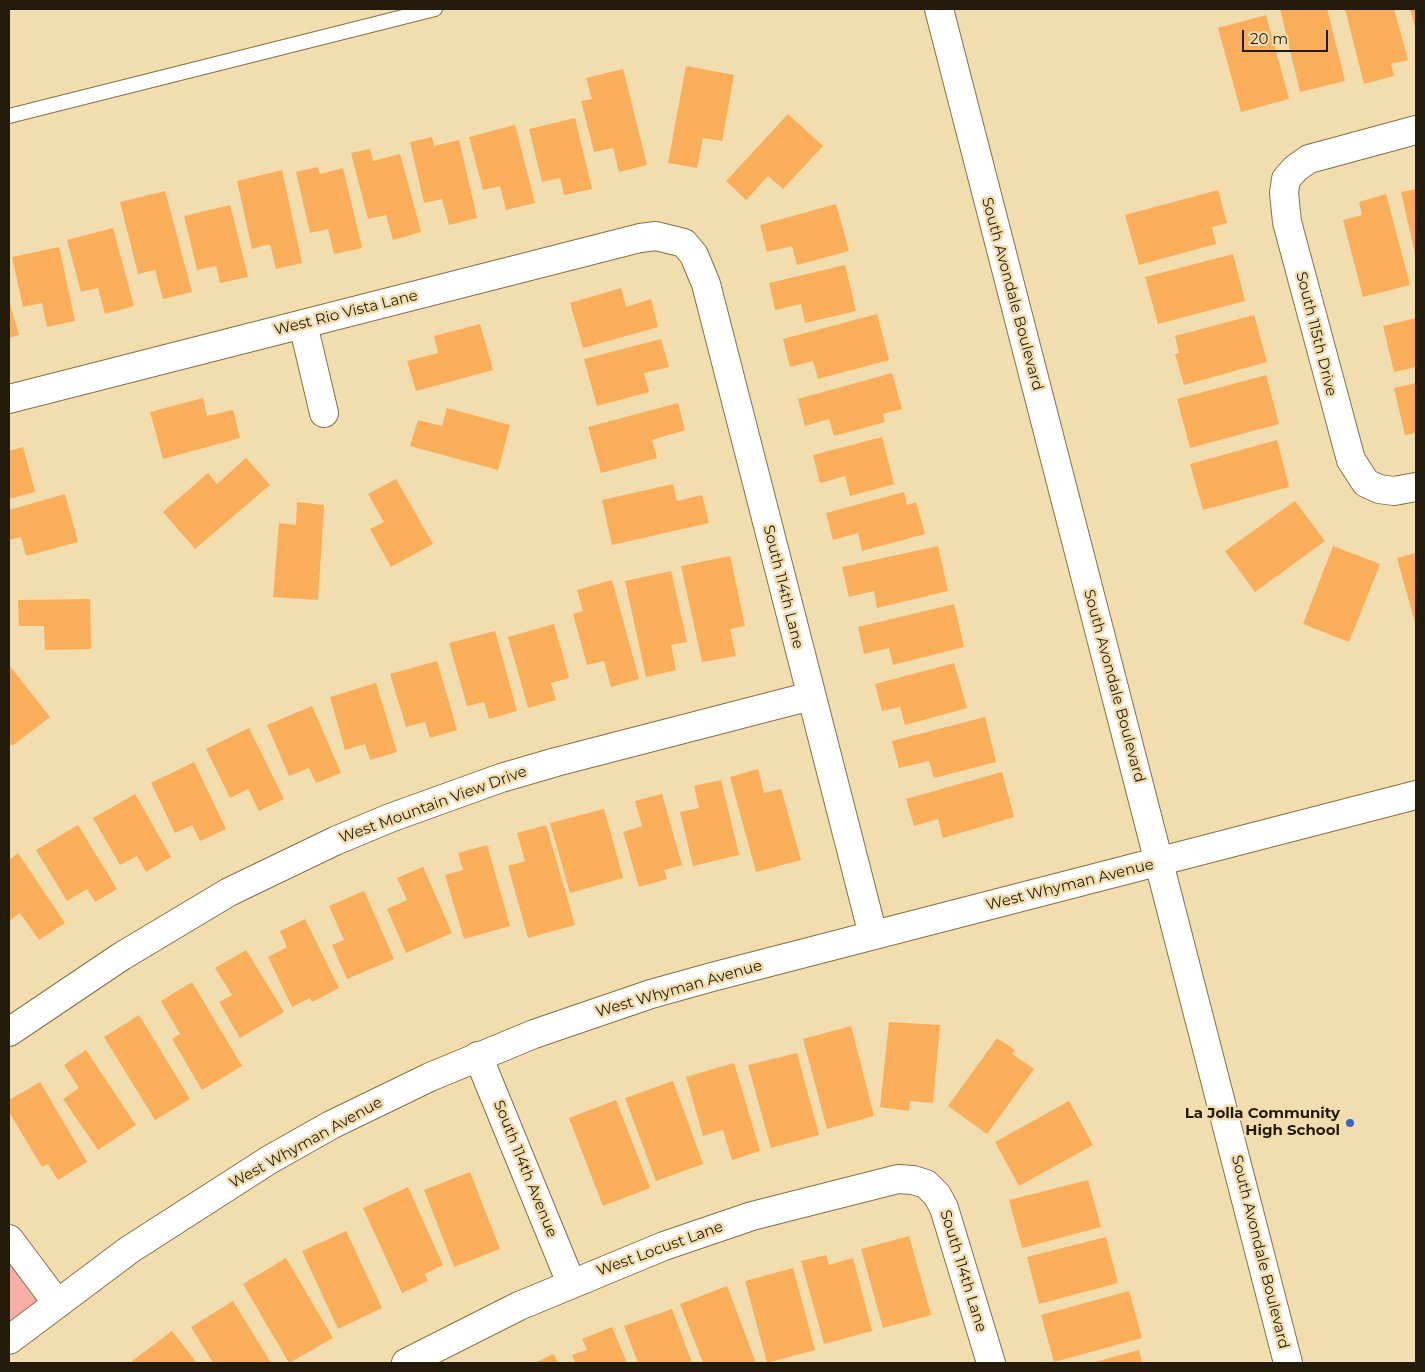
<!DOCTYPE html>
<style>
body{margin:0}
#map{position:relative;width:1425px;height:1372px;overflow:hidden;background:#f2ddaf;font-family:Montserrat,sans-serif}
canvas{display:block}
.frame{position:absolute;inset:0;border:10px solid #231b09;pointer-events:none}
.scale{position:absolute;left:1242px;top:30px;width:86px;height:22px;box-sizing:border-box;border:2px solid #231b09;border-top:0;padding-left:6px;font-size:15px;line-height:18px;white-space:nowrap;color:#231b09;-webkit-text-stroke:4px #f2ddaf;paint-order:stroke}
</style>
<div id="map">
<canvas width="1425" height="1372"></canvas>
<div class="frame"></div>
<div class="scale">20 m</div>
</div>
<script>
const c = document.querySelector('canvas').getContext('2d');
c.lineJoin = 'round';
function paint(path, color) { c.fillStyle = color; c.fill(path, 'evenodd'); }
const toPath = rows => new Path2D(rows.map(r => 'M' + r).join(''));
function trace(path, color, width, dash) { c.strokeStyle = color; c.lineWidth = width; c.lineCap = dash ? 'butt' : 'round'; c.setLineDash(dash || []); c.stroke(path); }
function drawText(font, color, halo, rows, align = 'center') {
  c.font = font + ' Montserrat,sans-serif'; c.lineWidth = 5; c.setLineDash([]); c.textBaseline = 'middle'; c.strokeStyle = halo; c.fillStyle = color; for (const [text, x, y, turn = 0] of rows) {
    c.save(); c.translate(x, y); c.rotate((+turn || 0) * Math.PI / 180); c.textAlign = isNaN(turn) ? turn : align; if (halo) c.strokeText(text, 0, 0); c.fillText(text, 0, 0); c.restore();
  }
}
paint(toPath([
 [9,1239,57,1303,9,1340]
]), '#f8afa7');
paint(toPath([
 [1280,9,1327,9,1345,81,1300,92],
 [1345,9,1394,9,1408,60,1391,64,1394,76,1364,84],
 [1410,9,1416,9,1416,31],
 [1266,15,1289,99,1241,112,1218,28],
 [686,66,734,75,722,141,703,138,697,168,668,163],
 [623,69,647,165,619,172,613,148,594,152,581,101,592,99,586,78],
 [788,114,823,146,783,189,768,176,746,200,726,181],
 [575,118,592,189,564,195,560,178,542,182,529,129],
 [515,125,535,203,506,210,500,186,483,190,469,137],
 [432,137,434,146,459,140,477,218,449,225,442,199,424,203,410,142],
 [370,149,373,161,400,154,421,232,393,240,386,215,368,219,351,153],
 [318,167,320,174,343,168,362,248,334,254,328,229,310,233,296,172],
 [282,170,302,263,276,269,270,244,252,249,237,181],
 [1416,189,1416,254,1415,254,1401,192],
 [1218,190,1227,223,1212,227,1216,244,1139,265,1125,215],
 [165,191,192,292,163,299,155,270,138,274,120,202],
 [1386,194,1410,285,1363,297,1343,220,1362,215,1359,202],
 [836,204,849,251,797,265,792,246,767,252,760,225],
 [230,205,248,277,220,283,216,266,197,270,184,216],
 [113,228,134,306,105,314,98,288,81,292,67,240],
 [59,247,75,321,47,327,42,303,23,307,12,257],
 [1233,254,1245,301,1158,324,1145,277],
 [845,265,856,311,805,323,801,304,775,310,769,283],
 [621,288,626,307,651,299,658,327,583,348,570,303],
 [9,301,19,335,9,338],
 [877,314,889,360,818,379,813,361,790,367,783,339],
 [1254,315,1267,362,1184,385,1175,354,1179,353,1175,336],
 [1416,318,1416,367,1394,372,1383,326],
 [480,324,493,370,416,391,407,361,438,353,434,336],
 [661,339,669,367,644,373,649,392,597,406,584,359],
 [892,373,902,409,883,414,885,422,834,436,829,419,805,426,798,399],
 [1266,375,1279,424,1190,448,1177,399],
 [1416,383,1416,433,1405,435,1394,388],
 [203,398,207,416,233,410,240,438,163,459,150,412],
 [678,403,685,430,652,440,657,458,601,473,588,427],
 [447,408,510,425,498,470,410,446,418,420,442,426],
 [882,437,894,484,850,496,845,476,820,483,813,455],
 [1277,440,1289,487,1203,510,1190,464],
 [23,447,35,492,9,499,9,451],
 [246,458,270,485,195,549,163,512,208,473,217,484],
 [396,479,433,544,391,567,370,529,384,522,368,494],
 [673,484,677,501,702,495,709,523,612,545,602,500],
 [904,492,907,505,916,502,925,534,862,551,858,533,833,540,826,513],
 [65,494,78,542,26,556,21,537,9,540,9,510],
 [1295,501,1325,541,1255,592,1225,551],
 [297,502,324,505,318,600,273,597,279,523,296,525],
 [938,546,948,591,877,608,874,591,849,597,842,567],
 [1333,546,1380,564,1349,642,1303,624],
 [1416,553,1416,626,1397,558],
 [730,556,745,626,730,629,736,656,702,662,681,566],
 [671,571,687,642,671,645,676,670,646,677,625,581],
 [612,580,639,679,611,687,604,661,587,665,573,614,583,611,577,590],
 [90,599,91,649,45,650,44,626,19,626,18,600],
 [954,604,964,647,893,665,889,648,864,654,858,627],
 [554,624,569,678,551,683,556,700,528,708,508,637],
 [495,631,517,711,489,719,484,702,467,706,449,643],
 [437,661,457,730,430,738,425,722,406,727,390,674],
 [954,663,967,708,905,725,900,707,882,711,875,684],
 [9,665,50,717,12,746,9,742],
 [376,683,397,752,370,760,365,744,345,750,330,697],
 [312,706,341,773,316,783,309,768,289,776,267,725],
 [985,717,996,762,934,778,929,761,899,768,892,741],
 [249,728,284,799,259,811,248,789,230,798,206,749],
 [194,762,226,829,200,841,192,825,175,833,151,783],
 [758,769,764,793,781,789,801,860,756,872,730,777],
 [1002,772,1014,817,943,838,938,819,914,826,906,799],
 [721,780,739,855,693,866,680,812,699,808,694,786],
 [135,794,171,857,146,872,137,856,120,865,93,818],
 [662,794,682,865,664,870,667,879,639,887,623,832,642,826,635,801],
 [604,809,623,878,570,893,550,823],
 [78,825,117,889,95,902,87,889,67,901,36,850],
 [546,825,575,925,528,938,508,866,525,861,517,833],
 [487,845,510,926,464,939,445,875,463,870,458,853],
 [18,853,65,923,39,940,20,913,9,921,9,860],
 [423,867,452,933,406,953,387,909,407,900,397,878],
 [364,891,394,959,347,979,332,945,344,940,329,906],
 [305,919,339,988,312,1002,310,998,292,1007,268,957,287,947,280,931],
 [246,950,284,1012,240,1038,219,1002,232,995,215,968],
 [192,982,242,1066,202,1090,172,1039,180,1034,161,1001],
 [139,1015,190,1099,155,1120,104,1037],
 [889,1022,940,1025,933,1103,910,1101,909,1111,880,1107],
 [851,1026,874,1116,827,1129,803,1039],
 [997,1038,1015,1050,1012,1054,1034,1069,987,1134,948,1106],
 [86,1050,136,1125,98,1150,63,1099,79,1088,64,1065],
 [797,1053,819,1135,771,1148,748,1065],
 [734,1063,760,1151,732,1160,723,1130,703,1136,686,1077],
 [673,1081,703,1164,656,1181,625,1098],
 [40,1082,87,1162,58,1180,48,1164,42,1167,9,1112,9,1100],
 [616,1100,650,1188,603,1206,569,1118],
 [1069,1101,1093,1145,1019,1186,995,1142],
 [470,1172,500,1249,454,1267,424,1190],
 [1088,1180,1101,1227,1022,1248,1009,1200],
 [408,1187,443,1265,425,1274,428,1281,402,1293,363,1208],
 [346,1231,382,1308,338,1329,302,1251],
 [909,1236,931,1315,883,1328,861,1249],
 [1106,1237,1118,1283,1039,1304,1027,1257],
 [826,1255,829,1265,853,1258,872,1331,824,1344,801,1261],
 [286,1258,333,1338,289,1363,243,1284],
 [793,1268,815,1350,767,1363,745,1281],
 [727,1286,756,1363,703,1363,680,1304],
 [1129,1291,1142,1338,1054,1362,1041,1315],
 [233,1301,271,1363,213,1363,191,1327],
 [672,1309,692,1363,638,1363,624,1326],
 [612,1327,627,1363,575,1363,572,1355,587,1350,582,1339],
 [172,1331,197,1363,133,1363,132,1361],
 [1139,1350,1142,1363,1091,1363],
 [554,1354,558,1363,534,1363]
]), '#fbae59');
const service = toPath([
 [9,116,435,9]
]);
const minor = toPath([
 [1416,130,1309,159,1296,168,1286,179,1284,193,1287,222,1351,460,1366,483,1379,489,1394,491,1416,487],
 [303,324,324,413],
 [9,399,640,238,656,236,684,243,694,255,706,284,873,935],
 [9,1032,122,956,229,892,335,841,390,818,501,778,556,762,811,696],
 [478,1056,571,1283],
 [9,1239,57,1303],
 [406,1363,519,1306,664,1246,752,1216,898,1179,913,1180,926,1184,937,1195,944,1208,991,1363]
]);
const tertiary = toPath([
 [9,1340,129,1250,269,1160,331,1125,430,1077,534,1034,651,994,712,977,1416,795]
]);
const secondary = toPath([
 [939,9,1288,1363]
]);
trace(service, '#847146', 16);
trace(minor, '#847146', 30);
trace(tertiary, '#847146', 30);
trace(secondary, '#847146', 30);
trace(service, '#fff', 14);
trace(minor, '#fff', 28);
trace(tertiary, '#fff', 28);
trace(secondary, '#fff', 28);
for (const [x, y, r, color] of [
 [1350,1123,5,"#3c61d3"]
]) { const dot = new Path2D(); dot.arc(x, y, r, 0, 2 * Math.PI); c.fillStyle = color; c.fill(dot); trace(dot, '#f2ddaf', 2); }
drawText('15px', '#231b09', '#f2ddaf', [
 ["South Avondale Boulevard",1012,294,75],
 ["West Rio Vista Lane",346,313,-14],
 ["South 115th Drive",1316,334,76],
 ["South 114th Lane",783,587,76],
 ["South Avondale Boulevard",1114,686,75],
 ["West Mountain View Drive",433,805,-20],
 ["West Whyman Avenue",1070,885,-14],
 ["West Whyman Avenue",679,989,-16],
 ["West Whyman Avenue",306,1143,-29],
 ["South 114th Avenue",525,1169,68],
 ["West Locust Lane",660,1249,-20],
 ["South Avondale Boulevard",1260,1252,76],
 ["South 114th Lane",963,1271,73]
]);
drawText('bold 15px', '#231b09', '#f2ddaf', [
 ["La Jolla Community",1340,1114],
 ["High School",1340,1131]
], 'right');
</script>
